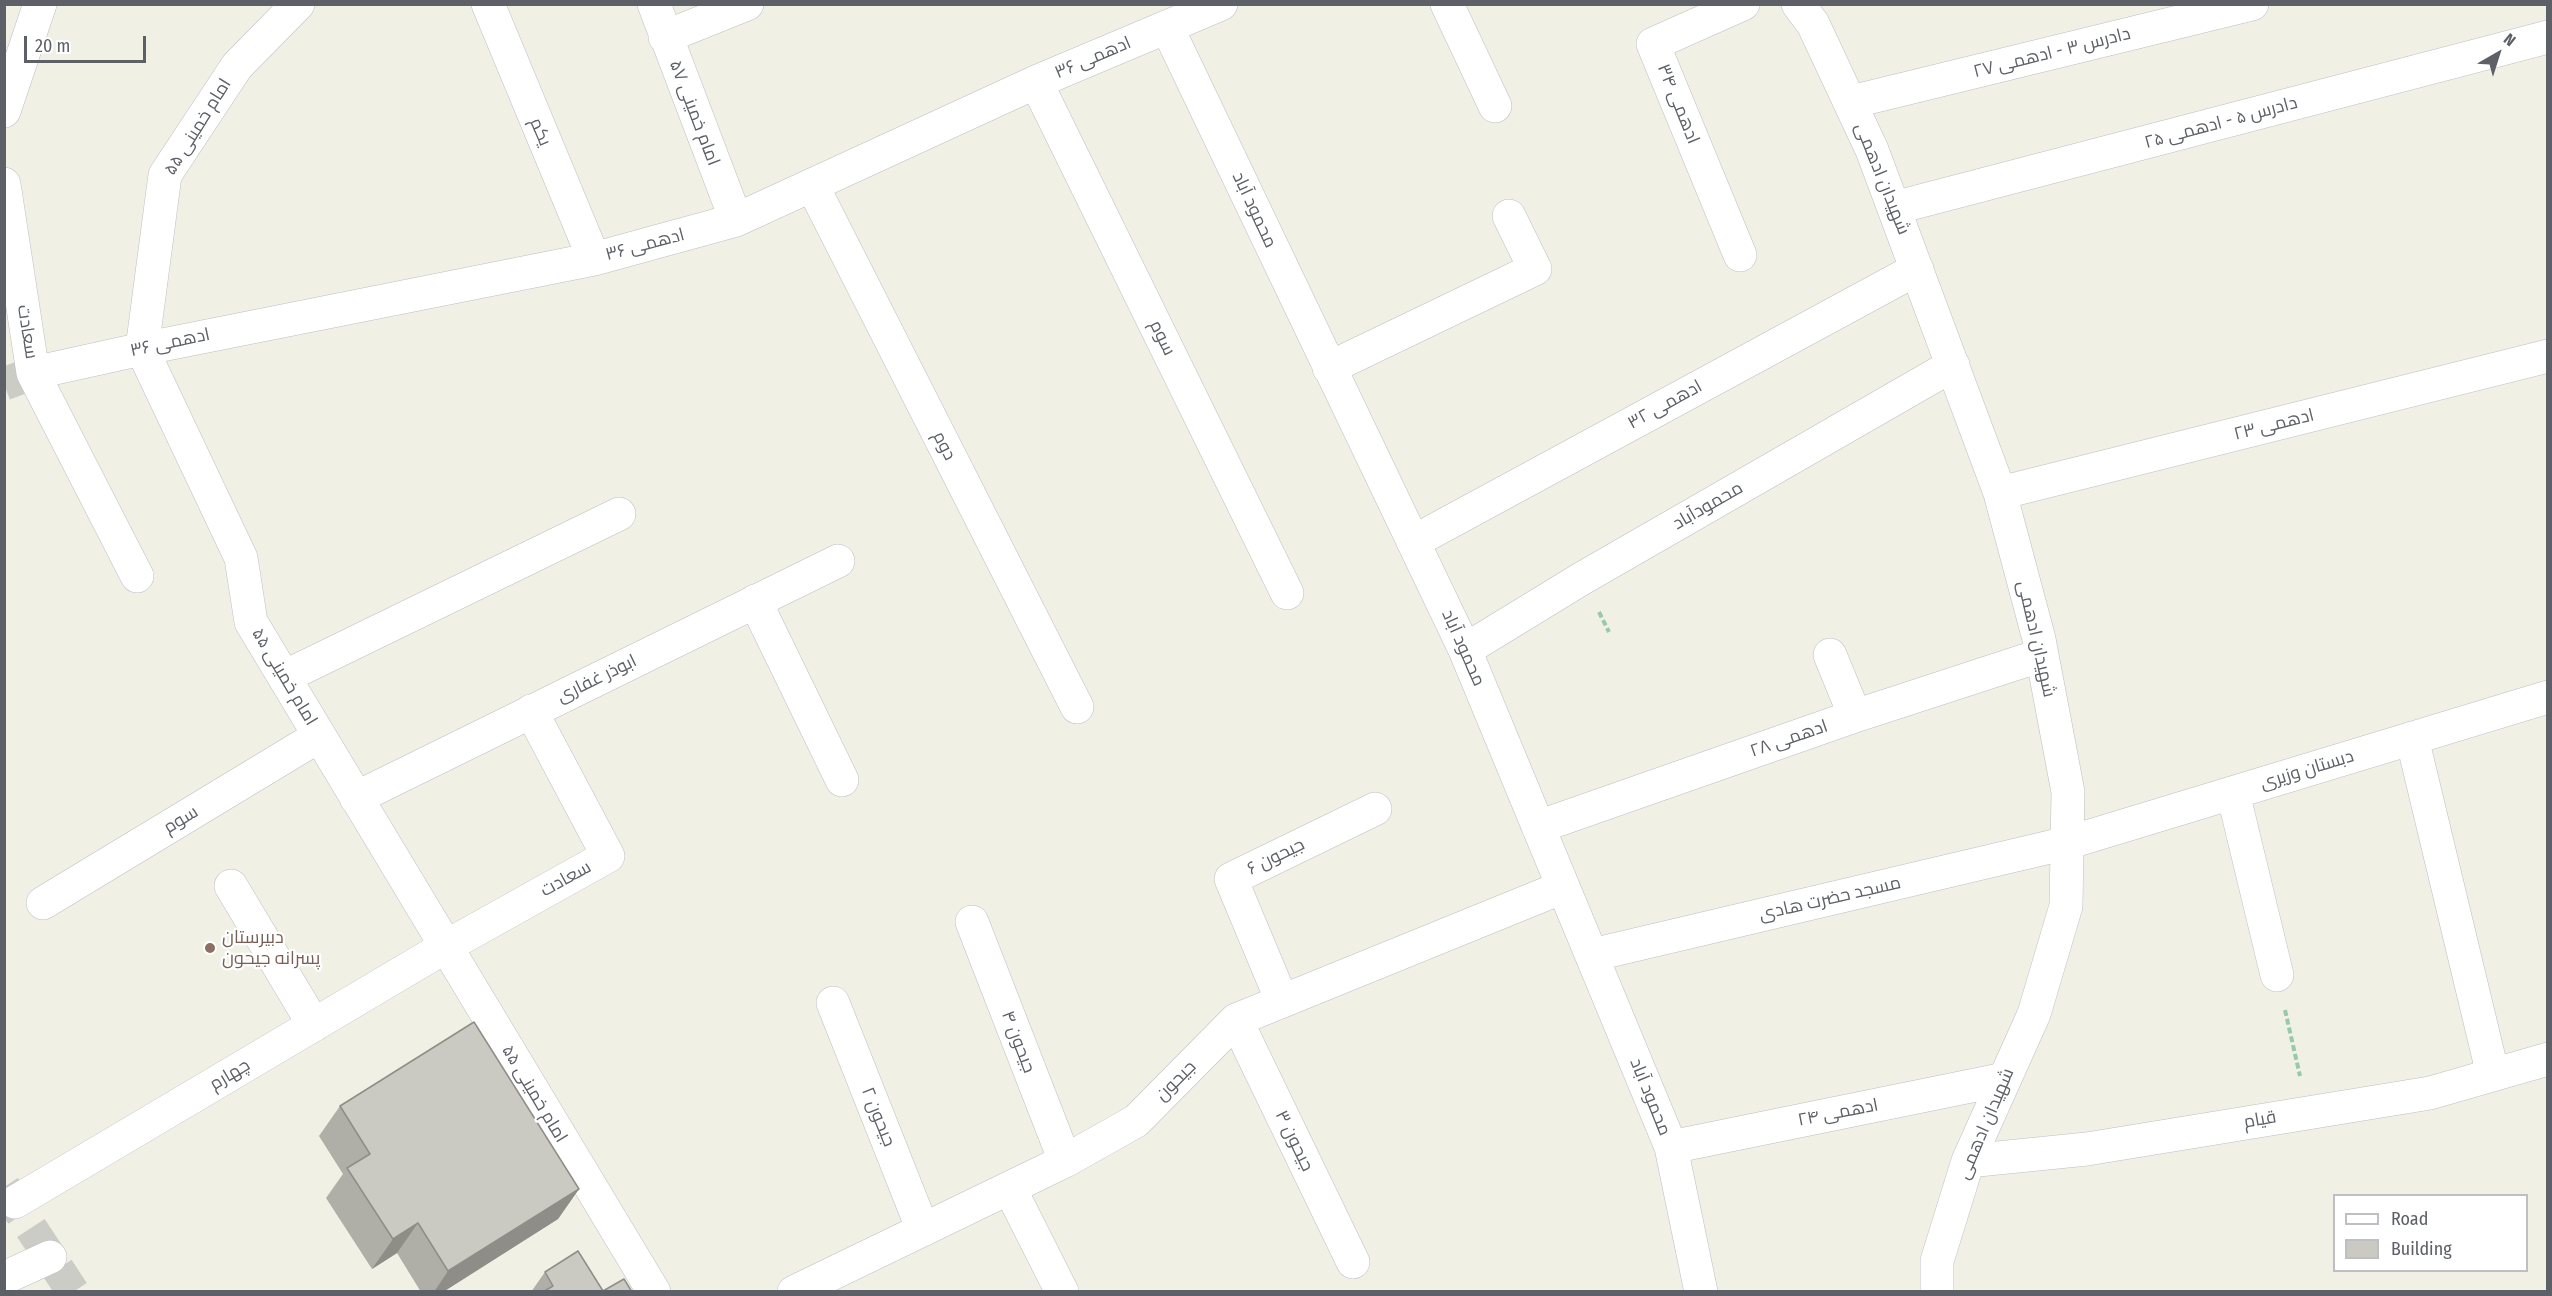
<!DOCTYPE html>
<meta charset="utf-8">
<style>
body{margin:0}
#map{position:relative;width:2552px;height:1296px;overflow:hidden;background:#f0f0e5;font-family:"Fira Sans Condensed",sans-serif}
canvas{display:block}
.frame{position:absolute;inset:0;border:6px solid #5d6067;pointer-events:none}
.legend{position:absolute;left:2333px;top:1194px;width:195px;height:78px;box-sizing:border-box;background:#fff;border:2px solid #bebfc2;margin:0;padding:8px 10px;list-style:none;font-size:18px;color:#5d6067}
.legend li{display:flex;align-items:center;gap:12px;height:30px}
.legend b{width:30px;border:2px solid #bebfc2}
.north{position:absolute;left:2468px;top:24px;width:60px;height:60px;-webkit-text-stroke:4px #fff;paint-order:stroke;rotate:39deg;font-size:16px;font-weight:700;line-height:24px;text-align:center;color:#5d6067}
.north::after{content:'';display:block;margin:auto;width:21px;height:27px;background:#5d6067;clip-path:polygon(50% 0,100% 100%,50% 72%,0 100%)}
.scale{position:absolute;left:24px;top:36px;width:122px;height:27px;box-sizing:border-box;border:3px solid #5d6067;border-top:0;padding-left:8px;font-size:18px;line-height:21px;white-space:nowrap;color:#5d6067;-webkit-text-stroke:4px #fff;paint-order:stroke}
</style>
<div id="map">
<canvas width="2552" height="1296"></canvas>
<div class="frame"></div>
<ul class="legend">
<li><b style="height:8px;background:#fff"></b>Road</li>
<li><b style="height:16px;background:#cbcac2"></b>Building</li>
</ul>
<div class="north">N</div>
<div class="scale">20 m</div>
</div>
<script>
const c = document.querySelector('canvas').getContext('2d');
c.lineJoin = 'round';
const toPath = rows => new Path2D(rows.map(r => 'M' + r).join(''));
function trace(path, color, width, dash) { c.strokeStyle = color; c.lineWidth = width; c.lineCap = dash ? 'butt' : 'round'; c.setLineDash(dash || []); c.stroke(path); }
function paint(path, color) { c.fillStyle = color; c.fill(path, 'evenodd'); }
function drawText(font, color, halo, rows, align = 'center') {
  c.font = font + ' "Fira Sans Condensed",Cairo,sans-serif'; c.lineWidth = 4.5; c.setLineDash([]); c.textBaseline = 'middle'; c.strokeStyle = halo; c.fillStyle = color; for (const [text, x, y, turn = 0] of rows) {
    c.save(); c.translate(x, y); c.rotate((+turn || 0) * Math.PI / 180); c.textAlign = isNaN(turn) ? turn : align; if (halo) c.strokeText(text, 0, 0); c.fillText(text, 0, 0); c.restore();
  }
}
trace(toPath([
 [4,384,33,373],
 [4,1187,73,1292]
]), '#cbccc6', 33, [33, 16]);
const minor = toPath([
 [298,4,237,66,165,175,142,349,241,558,251,622,654,1292],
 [488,4,594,259],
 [654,4,736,220],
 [1447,4,1495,106],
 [1798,4,1813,24,1872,150,2000,493,2039,639,2068,792,2066,906,2034,1014,1968,1161,1937,1261,1937,1292],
 [1167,27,1465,650,1671,1147,1701,1292],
 [665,37,747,4],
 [1036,82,1287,593],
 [1851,102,2252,4],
 [4,111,40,4],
 [4,184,33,373,137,576],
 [812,185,1077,707],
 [1894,208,2548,37],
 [1740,255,1653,44,1743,4],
 [1329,368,1535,269,1509,216],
 [33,373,142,349,594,259,736,220,1036,82,1221,4],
 [2000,493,2548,356],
 [1413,542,1917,269],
 [755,601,842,780],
 [1465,650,1581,579,1953,365],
 [1830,655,1855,716],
 [284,677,619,514],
 [2412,738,2493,1075],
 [2233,793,2277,975],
 [356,798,838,561],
 [1538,827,1855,716,2042,655],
 [231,886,314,1025],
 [43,903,319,736],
 [972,922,1065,1161],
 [1592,955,2067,843,2548,697],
 [1282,1001,1231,879,1375,809],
 [833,1003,923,1230],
 [1236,1020,1353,1262],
 [1671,1147,2005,1079],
 [1968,1161,2087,1149,2430,1093,2548,1059],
 [1010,1189,1062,1292],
 [15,1202,445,947,608,856,531,711],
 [4,1278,50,1257],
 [794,1292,1065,1161,1136,1121,1236,1020,1563,887]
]);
trace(minor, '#bdbec5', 34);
trace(toPath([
 [1599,612,1609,632],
 [2285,1010,2300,1076]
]), '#97c9ad', 4, [6, 3]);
trace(minor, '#fff', 33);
paint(toPath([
 [340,1106,579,1189,558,1219,443,1292,421,1292,397,1253,372,1269,326,1198,343,1174,319,1136],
 [545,1272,603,1291,632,1292,531,1292]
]), '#afaea7');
paint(toPath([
 [579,1189,558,1219,443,1292,434,1292,448,1271],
 [418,1223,397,1253,372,1269,393,1239]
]), '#8e8d88');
const building = toPath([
 [474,1022,579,1189,448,1271,418,1223,393,1239,347,1168,370,1154,340,1106,474,1022],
 [578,1251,603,1291,624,1279,632,1292,543,1292,553,1286,545,1272,578,1251]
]);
paint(building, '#cbcac2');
trace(building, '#8e8d88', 1.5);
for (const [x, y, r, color] of [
 [210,948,6,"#8d6e63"]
]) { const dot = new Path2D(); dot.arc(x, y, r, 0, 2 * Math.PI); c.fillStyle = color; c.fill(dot); trace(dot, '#fff', 2); }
drawText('18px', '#5d6067', '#fff', [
 ["دادرس ۳ - ادهمی ۲۷",2052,53,-14],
 ["ادهمی ۳۶",1093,58,-23],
 ["ادهمی ۳۴",1678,104,68],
 ["امام خمینی ۵۷",694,113,69],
 ["دادرس ۵ - ادهمی ۲۵",2221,123,-15],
 ["امام خمینی ۵۵",198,127,-58],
 ["یکم",540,132,67],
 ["شهیدان ادهمی",1882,179,68],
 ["محمود آباد",1254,210,65],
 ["ادهمی ۳۶",645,245,-15],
 ["سعادت",27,332,81],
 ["سوم",1162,338,64],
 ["ادهمی ۳۶",170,343,-12],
 ["ادهمی ۳۲",1665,405,-29],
 ["ادهمی ۲۳",2274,425,-14],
 ["دوم",944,446,63],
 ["محمودآباد",1708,506,-30],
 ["شهیدان ادهمی",2036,639,77],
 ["محمود آباد",1463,648,66],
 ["امام خمینی ۵۵",284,677,59],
 ["ابوذر غفاری",597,679,-26],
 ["ادهمی ۲۸",1789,739,-19],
 ["دبستان وزیری",2307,770,-17],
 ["سوم",181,820,-31],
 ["جیحون ۶",1276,857,-26],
 ["سعادت",566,879,-29],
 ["مسجد حضرت هادی",1830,899,-13],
 ["جیحون ۴",1018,1042,69],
 ["چهارم",230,1075,-31],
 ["جیحون",1176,1081,-45],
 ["امام خمینی ۵۵",534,1094,59],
 ["محمود آباد",1650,1097,68],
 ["ادهمی ۲۴",1838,1113,-11],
 ["جیحون ۲",878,1117,68],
 ["قیام",2260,1120,-10],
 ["شهیدان ادهمی",1986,1124,-67],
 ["جیحون ۳",1294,1141,64]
]);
drawText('18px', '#785e54', '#fff', [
 ["دبیرستان",222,938],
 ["پسرانه جیحون",222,959]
], 'left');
</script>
